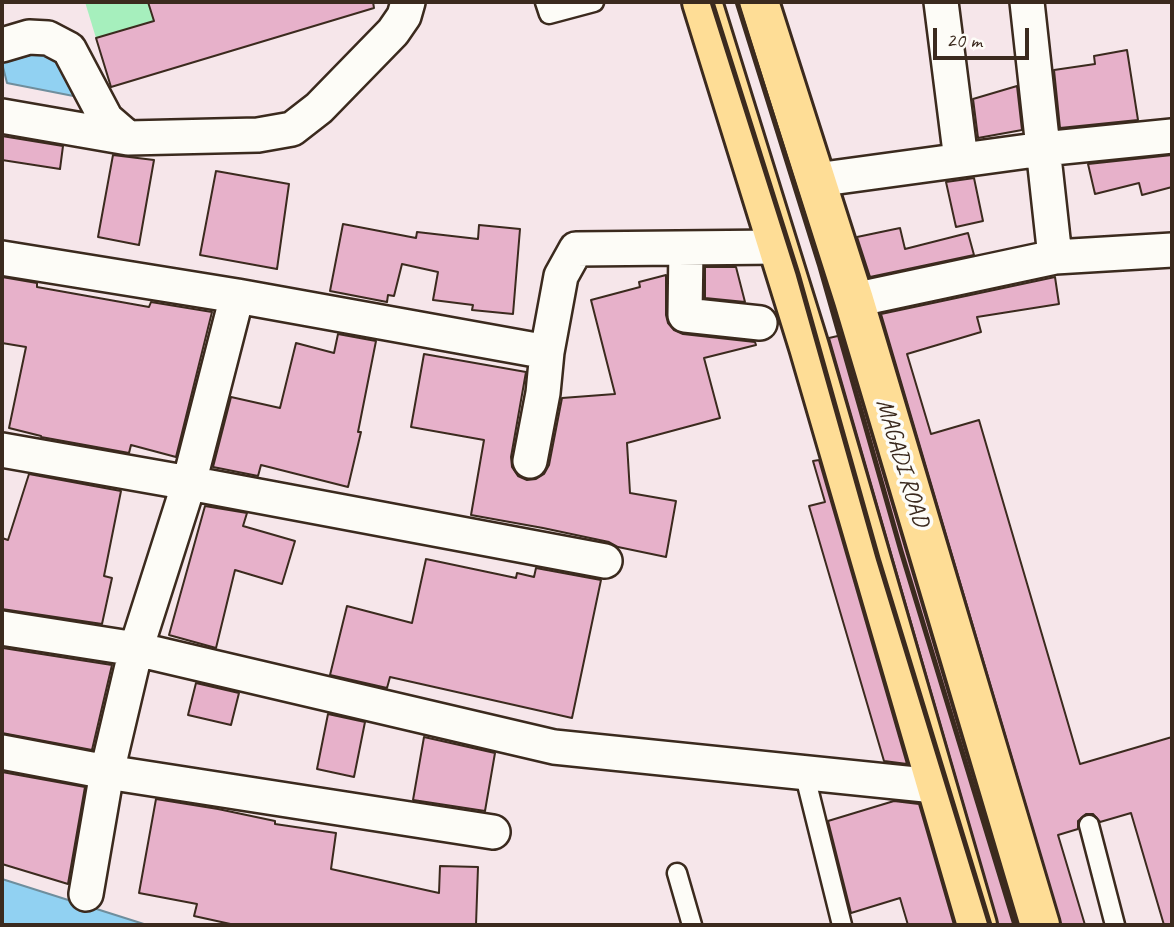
<!DOCTYPE html>
<style>
body{margin:0}
#map{position:relative;width:1174px;height:927px;overflow:hidden;background:#f6e6ea;font-family:Caveat,sans-serif}
canvas{display:block}
.frame{position:absolute;inset:0;border:4px solid #3b2a1e;pointer-events:none}
.scale{position:absolute;left:933px;top:28px;width:96px;height:32px;box-sizing:border-box;border:4px solid #3b2a1e;border-top:0;padding-left:9px;font-size:21px;line-height:24px;white-space:nowrap;color:#3b2a1e;-webkit-text-stroke:5px #fdfcf7;paint-order:stroke}
</style>
<div id="map">
<canvas width="1174" height="927"></canvas>
<div class="frame"></div>
<div class="scale">20 m</div>
</div>
<script>
const c = document.querySelector('canvas').getContext('2d');
c.lineJoin = 'round';
function paint(path, color) { c.fillStyle = color; c.fill(path, 'evenodd'); }
const toPath = rows => new Path2D(rows.map(r => 'M' + r).join(''));
function trace(path, color, width, dash) { c.strokeStyle = color; c.lineWidth = width; c.lineCap = dash ? 'butt' : 'round'; c.setLineDash(dash || []); c.stroke(path); }
function drawText(font, color, halo, rows, align = 'center') {
  c.font = font + ' Caveat,sans-serif'; c.lineWidth = 7; c.setLineDash([]); c.textBaseline = 'middle'; c.strokeStyle = halo; c.fillStyle = color; for (const [text, x, y, turn = 0] of rows) {
    c.save(); c.translate(x, y); c.rotate((+turn || 0) * Math.PI / 180); c.textAlign = isNaN(turn) ? turn : align; if (halo) c.strokeText(text, 0, 0); c.fillText(text, 0, 0); c.restore();
  }
}
paint(toPath([
 [85,2,148,2,154,21,96,38]
]), '#a6efbd');
const water = toPath([
 [84,40,99,101,7,83,2,63,84,40],
 [2,879,147,925,2,925,2,879]
]);
paint(water, '#91d1f2');
trace(water, '#6f8e9d', 2);
const building = toPath([
 [148,2,373,2,374,8,111,87,96,38,154,21,148,2],
 [1127,50,1138,120,1060,128,1054,70,1095,64,1094,56,1127,50],
 [1017,86,1022,130,978,138,973,99,1017,86],
 [2,136,63,146,60,169,2,160,2,136],
 [113,155,154,160,139,245,98,237,113,155],
 [1172,155,1172,187,1142,195,1139,183,1095,194,1088,164,1172,155],
 [216,171,289,184,277,269,200,255,216,171],
 [974,178,983,221,956,227,946,182,974,178],
 [343,224,416,238,417,232,478,239,479,225,520,229,513,314,472,310,473,305,433,300,438,272,402,264,394,296,388,295,387,302,330,291,343,224],
 [900,228,905,249,968,233,974,255,870,277,857,237,900,228],
 [705,267,736,267,745,302,705,298,705,267],
 [666,275,666,315,668,323,674,330,683,334,755,342,756,345,704,358,720,418,627,443,630,493,676,501,666,557,618,547,609,542,543,528,471,515,484,440,411,427,424,354,526,372,511,457,512,467,518,476,527,480,536,479,544,474,549,465,562,398,615,394,591,300,640,287,639,282,666,275],
 [2,277,37,283,37,287,149,307,151,302,212,312,176,457,131,445,129,453,41,437,41,436,9,428,26,347,2,343,2,277],
 [1055,277,1059,304,977,317,981,332,907,354,931,434,979,420,1080,764,1172,737,1172,925,1164,925,1131,813,1100,822,1093,814,1086,814,1078,821,1078,829,1058,835,1085,925,1061,925,881,314,1055,277],
 [338,334,376,341,358,432,361,432,348,487,261,465,258,476,213,467,231,397,280,408,296,343,334,353,338,334],
 [842,335,1017,925,998,925,829,338,842,335],
 [819,460,907,764,884,761,809,506,825,502,813,461,819,460],
 [29,474,121,491,104,576,112,578,102,624,2,609,2,538,8,540,29,474],
 [205,506,247,513,243,526,295,541,282,584,235,570,216,648,169,635,205,506],
 [426,559,516,578,517,573,534,577,536,568,601,580,572,718,390,677,387,688,330,675,347,606,412,623,426,559],
 [3,648,112,665,92,750,2,733,3,648],
 [196,683,239,693,231,725,188,715,196,683],
 [328,714,365,722,354,777,317,769,328,714],
 [424,737,495,753,485,811,413,800,424,737],
 [2,772,85,787,68,884,2,864,2,772],
 [156,799,218,809,275,821,275,824,336,833,331,869,439,893,440,866,478,867,476,925,235,925,194,916,197,904,139,893,156,799],
 [894,801,919,804,954,925,908,925,900,898,851,913,828,821,894,801]
]);
paint(building, '#e7b1ca');
trace(building, '#3b2a1e', 2);
const lane = toPath([
 [545,2,549,14,594,2],
 [804,772,842,925],
 [1089,825,1115,925],
 [677,873,692,925]
]);
const street = toPath([
 [941,2,961,160],
 [1027,2,1055,257],
 [2,45,29,37,48,38,69,49,106,119,128,138,258,135,292,129,319,108,393,32,404,16,408,2],
 [2,116,128,138],
 [816,180,1043,149,1172,136],
 [686,248,685,315,760,323],
 [2,258,237,296],
 [854,300,1055,257,1172,250],
 [2,450,189,483,605,561],
 [530,461,543,393,547,352],
 [2,628,136,649,554,747,935,786],
 [2,752,107,772,493,832],
 [86,894,107,772,136,649,189,483,237,296,547,352,561,276,576,249,779,247]
]);
const primary = toPath([
 [702,2,809,347,977,925],
 [759,2,854,300,1040,925]
]);
trace(lane, '#3b2a1e', 23);
trace(street, '#3b2a1e', 38);
trace(primary, '#3b2a1e', 44);
trace(lane, '#fdfcf7', 18);
trace(street, '#fdfcf7', 33);
trace(primary, '#fedd96', 38);
trace(toPath([
 [712,2,798,274,878,558,990,925],
 [737,2,820,267,901,551,1015,925]
]), '#3b2a1e', 5);
drawText('24px', '#3b2a1e', '#fdfcf7', [
 ["MAGADI ROAD",902,463,73]
]);
</script>
